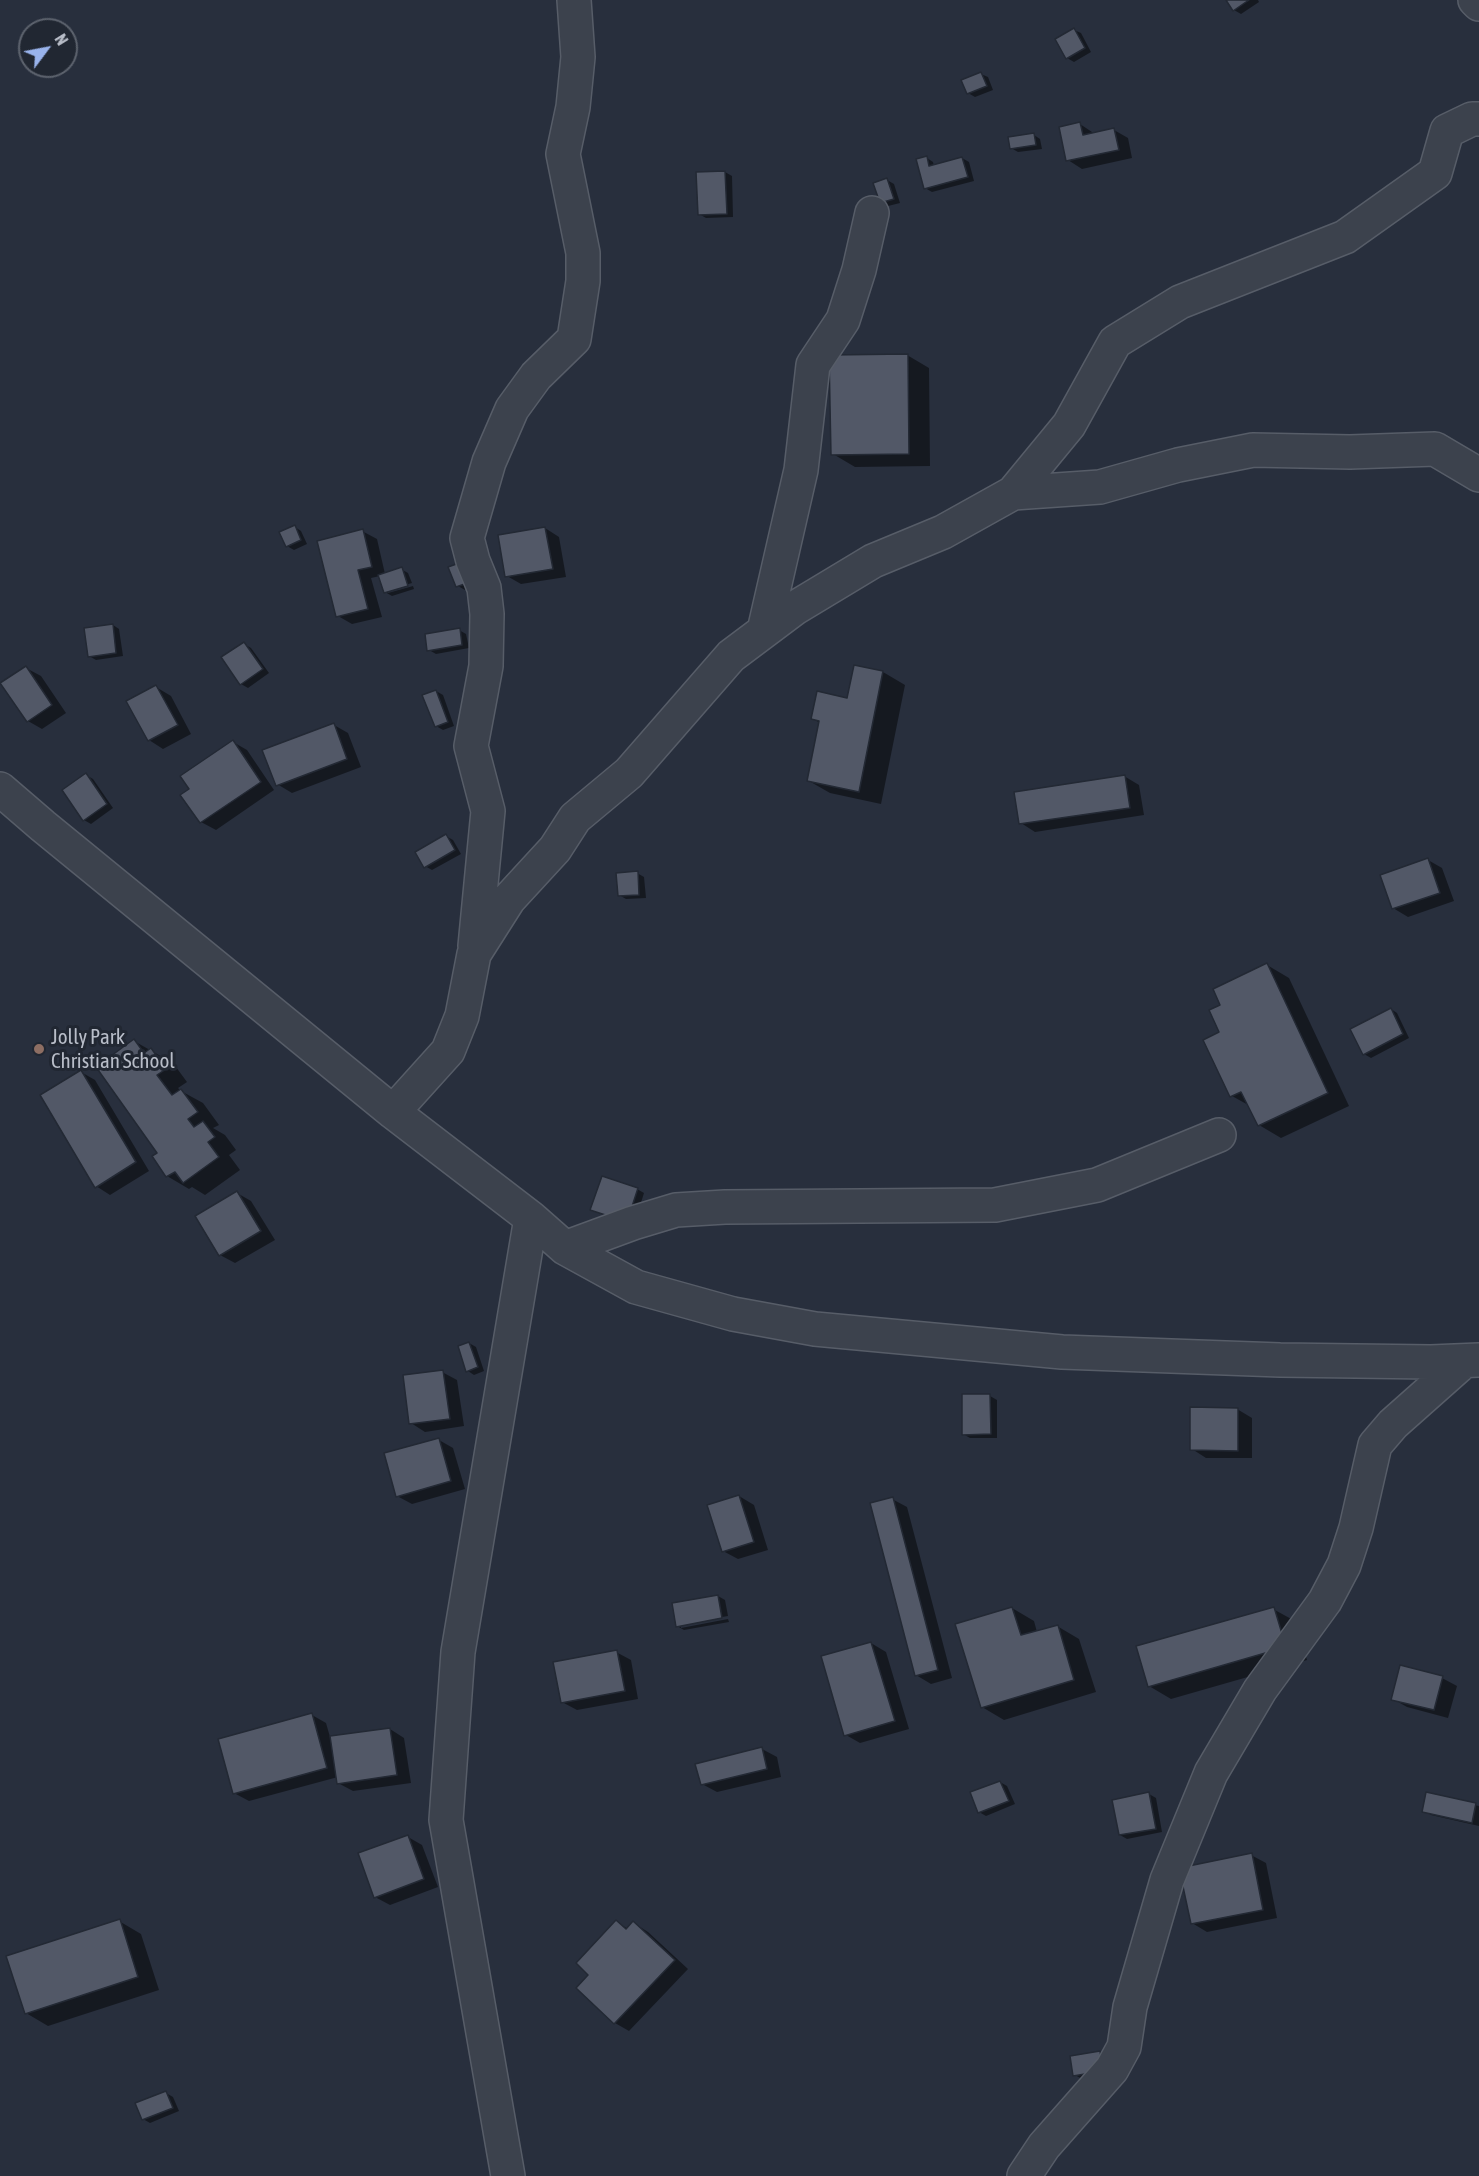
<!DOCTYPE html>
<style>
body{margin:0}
#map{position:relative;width:1479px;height:2176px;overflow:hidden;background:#282f3d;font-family:"Asap Condensed",sans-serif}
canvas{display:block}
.north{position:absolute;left:18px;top:18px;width:60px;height:60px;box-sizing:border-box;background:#212732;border:2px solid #5d636e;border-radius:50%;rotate:58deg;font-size:16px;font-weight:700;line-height:24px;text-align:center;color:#b8bdc8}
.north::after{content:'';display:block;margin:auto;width:21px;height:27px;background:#99b3ec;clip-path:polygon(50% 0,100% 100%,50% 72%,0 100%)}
</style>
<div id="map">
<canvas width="1479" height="2176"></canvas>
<div class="north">N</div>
</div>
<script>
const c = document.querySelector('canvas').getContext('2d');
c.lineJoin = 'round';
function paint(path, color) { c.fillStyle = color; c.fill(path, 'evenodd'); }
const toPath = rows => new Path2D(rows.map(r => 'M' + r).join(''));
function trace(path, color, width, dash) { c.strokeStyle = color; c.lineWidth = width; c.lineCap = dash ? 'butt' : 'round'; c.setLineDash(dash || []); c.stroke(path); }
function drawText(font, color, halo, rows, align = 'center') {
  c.font = font + ' "Asap Condensed",sans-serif'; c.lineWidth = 6; c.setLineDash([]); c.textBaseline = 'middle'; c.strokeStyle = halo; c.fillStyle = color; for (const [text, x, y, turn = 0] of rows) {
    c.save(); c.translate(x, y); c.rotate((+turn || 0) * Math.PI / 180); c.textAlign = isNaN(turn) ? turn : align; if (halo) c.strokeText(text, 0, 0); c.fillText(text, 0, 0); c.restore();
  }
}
paint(toPath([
 [1228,0,1258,0,1259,2,1241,14,1234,10],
 [1074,30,1081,33,1091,52,1074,62,1067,58],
 [981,74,988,77,993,90,975,97,968,93],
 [1080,124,1095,134,1114,130,1128,138,1132,158,1082,169,1068,160],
 [1034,135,1040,139,1042,149,1018,152,1011,148],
 [927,158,933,162,934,166,962,158,969,162,974,181,932,192,925,188],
 [725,172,732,176,733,217,706,218,699,214],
 [887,180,894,184,900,203,888,206,881,202],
 [907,355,929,368,930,466,855,467,833,454],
 [295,527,301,531,307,544,294,550,287,546],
 [545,528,559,537,566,577,521,584,507,576],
 [362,531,377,539,385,574,401,569,408,573,412,583,388,590,388,593,413,586,414,589,392,596,385,592,380,576,371,578,382,617,352,624,338,616],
 [450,568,479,584,465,590,458,586],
 [113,625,119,629,123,656,96,660,89,656],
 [459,630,466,634,469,648,436,654,429,650],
 [244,644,251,648,269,673,248,688,241,684],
 [855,667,883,672,905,685,881,804,830,793,809,781,820,723,813,719,848,699],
 [26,668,41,676,66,713,42,729,28,721],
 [156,687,171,696,191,734,163,749,149,740],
 [436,691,443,695,454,726,443,730,436,726],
 [334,725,348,733,361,767,292,793,277,784],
 [233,742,247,750,274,790,216,830,201,822,191,789],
 [86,775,93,779,113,808,91,824,84,820],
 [1124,776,1139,785,1144,815,1035,832,1021,823],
 [446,836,453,840,461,854,432,870,425,866],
 [1428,860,1442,868,1454,901,1408,917,1393,908],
 [637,873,644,877,646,898,626,899,619,895],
 [1267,965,1289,978,1349,1106,1281,1138,1259,1125,1250,1106,1232,1096,1221,1032,1222,1006],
 [1391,1009,1397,1013,1409,1038,1371,1058,1364,1054],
 [134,1041,173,1063,187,1082,178,1088,181,1091,203,1103,219,1125,213,1128,225,1135,236,1150,229,1155,240,1170,205,1195,192,1187,189,1189,167,1176,154,1157,160,1153],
 [81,1072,95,1080,149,1171,110,1195,96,1186],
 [637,1189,644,1193,634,1225,592,1209],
 [237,1193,251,1201,275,1240,235,1263,220,1255],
 [469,1343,476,1347,484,1371,474,1375,468,1371],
 [442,1372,457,1380,464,1426,425,1432,411,1423],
 [990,1396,997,1400,997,1438,970,1438,963,1434],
 [1237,1409,1252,1418,1252,1458,1206,1458,1192,1449],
 [439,1440,453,1448,465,1489,412,1504,397,1496],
 [739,1496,754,1505,768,1550,738,1559,723,1551],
 [892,1499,907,1507,952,1678,931,1684,916,1675],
 [718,1596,725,1600,728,1616,681,1624,681,1628,728,1619,729,1622,684,1630,677,1626],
 [1012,1608,1034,1621,1037,1632,1057,1626,1079,1639,1096,1692,1004,1720,982,1707],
 [1273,1609,1295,1621,1307,1660,1171,1699,1149,1686],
 [871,1643,886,1652,909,1729,860,1743,846,1735],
 [616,1652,631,1660,638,1699,577,1710,562,1702],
 [1442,1678,1457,1686,1448,1718,1407,1707,1393,1699],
 [312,1715,326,1723,330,1737,390,1729,404,1738,411,1783,353,1791,338,1783,338,1777,249,1801,234,1793],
 [762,1749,777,1757,781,1777,717,1792,702,1784],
 [1000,1782,1007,1786,1015,1804,986,1816,979,1812],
 [1149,1794,1156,1798,1162,1832,1127,1839,1120,1835],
 [1427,1794,1479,1806,1479,1826,1431,1815,1424,1811],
 [408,1837,422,1845,438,1887,390,1905,375,1897],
 [1251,1855,1266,1863,1277,1918,1207,1932,1192,1923],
 [119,1921,141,1934,159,1990,48,2026,26,2013],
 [617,1922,628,1929,634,1923,648,1932,688,1969,629,2031,615,2023],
 [1099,2053,1106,2057,1082,2079,1075,2075],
 [166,2093,173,2097,179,2111,150,2123,143,2119]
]), '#0007');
const building = toPath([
 [1226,0,1249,0,1233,11,1226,0],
 [1074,28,1085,48,1066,59,1055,39,1074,28],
 [981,72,987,86,967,94,961,80,981,72],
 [1080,122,1083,135,1114,128,1119,150,1066,161,1059,127,1080,122],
 [1034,133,1036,145,1010,149,1008,137,1034,133],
 [927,156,929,166,962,157,968,177,924,189,916,159,927,156],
 [725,171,727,214,698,215,696,172,725,171],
 [887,178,894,199,880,203,873,183,887,178],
 [908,354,909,454,831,455,829,355,908,354],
 [295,525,301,540,286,547,279,532,295,525],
 [545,527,553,569,505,577,498,535,545,527],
 [363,529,372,567,358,570,368,609,336,617,317,541,363,529],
 [465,561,473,581,456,587,448,567,465,561],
 [402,567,408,586,384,593,378,575,402,567],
 [113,624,116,653,88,657,84,628,113,624],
 [460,628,462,645,427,651,425,634,460,628],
 [244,642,263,669,240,685,221,657,244,642],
 [854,665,883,671,859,792,807,781,819,721,811,719,817,691,847,698,854,665],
 [26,666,52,705,27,722,0,683,26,666],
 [156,685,178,725,148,741,126,701,156,685],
 [436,690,448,722,435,727,422,695,436,690],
 [334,723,347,759,276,786,262,750,334,723],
 [233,740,261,782,200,823,180,795,189,789,180,776,233,740],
 [86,773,107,804,83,821,62,790,86,773],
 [1125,775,1130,808,1019,824,1014,792,1125,775],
 [446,834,455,850,424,868,415,852,446,834],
 [1428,858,1440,893,1392,909,1380,875,1428,858],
 [638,871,639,895,618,896,616,873,638,871],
 [1267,963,1328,1093,1258,1126,1241,1092,1230,1097,1203,1040,1219,1032,1209,1010,1220,1005,1213,989,1267,963],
 [1391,1008,1403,1034,1363,1055,1350,1029,1391,1008],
 [134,1039,144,1053,151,1048,166,1069,157,1075,172,1095,181,1089,198,1112,188,1119,194,1127,203,1121,215,1137,208,1142,219,1157,183,1183,175,1172,166,1177,152,1156,157,1153,96,1067,134,1039],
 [81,1070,136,1162,95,1188,40,1095,81,1070],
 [602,1176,638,1188,627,1222,590,1210,602,1176],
 [237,1191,261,1231,219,1256,195,1216,237,1191],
 [469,1342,478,1367,466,1372,458,1346,469,1342],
 [443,1370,450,1419,409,1424,403,1375,443,1370],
 [962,1394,990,1394,991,1434,962,1435,962,1394],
 [1190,1407,1238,1408,1238,1451,1190,1450,1190,1407],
 [439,1438,451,1481,396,1497,384,1453,439,1438],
 [739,1495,754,1542,722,1552,707,1505,739,1495],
 [893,1497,938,1670,915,1676,870,1503,893,1497],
 [718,1595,722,1618,676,1627,672,1603,718,1595],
 [1012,1607,1021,1635,1058,1625,1074,1680,981,1708,955,1624,1012,1607],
 [1274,1607,1286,1647,1148,1687,1136,1646,1274,1607],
 [871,1642,895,1721,844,1736,821,1656,871,1642],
 [617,1650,625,1691,561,1703,553,1662,617,1650],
 [1400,1665,1443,1676,1434,1710,1391,1700,1400,1665],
 [312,1713,327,1768,233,1794,218,1739,312,1713],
 [390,1728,397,1775,337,1784,330,1736,390,1728],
 [762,1747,767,1769,701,1785,695,1764,762,1747],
 [1000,1781,1009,1801,978,1813,970,1792,1000,1781],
 [1149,1792,1156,1829,1119,1835,1112,1800,1149,1792],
 [1426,1792,1476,1803,1472,1823,1422,1812,1426,1792],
 [408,1835,424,1879,374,1898,358,1853,408,1835],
 [1252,1853,1263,1910,1191,1924,1179,1868,1252,1853],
 [120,1919,138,1977,25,2014,6,1956,120,1919],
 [616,1920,626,1929,633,1921,675,1960,614,2024,576,1988,588,1975,576,1963,616,1920],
 [1100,2051,1103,2071,1073,2076,1070,2056,1100,2051],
 [166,2091,173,2108,142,2120,135,2103,166,2091]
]);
paint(building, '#525867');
trace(building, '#232934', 1.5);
const minor = toPath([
 [1475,0,1479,4],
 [1013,493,1100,487,1178,465,1253,450,1350,452,1435,449,1479,475],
 [764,631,801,470,813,365,843,320,859,270,872,213],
 [0,789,43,826,393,1112,531,1218,565,1248,636,1287,733,1314,815,1329,1062,1352,1280,1360,1431,1362,1479,1360],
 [475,946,488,811,471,746,486,666,487,614,484,588,473,561,467,538,489,462,512,409,536,376,574,339,583,281,583,253,563,154,573,107,578,57,574,0],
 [393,1112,448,1051,462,1016,474,954,509,899,555,849,575,818,629,773,731,656,795,608,873,561,943,532,1013,493,1069,425,1115,342,1180,302,1345,237,1435,173,1447,131,1472,119,1479,119],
 [565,1248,633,1223,676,1210,725,1207,995,1205,1097,1185,1219,1135],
 [508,2176,446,1820,458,1652,531,1218],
 [1024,2176,1044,2146,1112,2069,1124,2047,1130,2007,1167,1880,1211,1773,1260,1690,1325,1601,1344,1565,1356,1528,1375,1445,1393,1424,1464,1361]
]);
trace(minor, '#575d68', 36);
trace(minor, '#3c424d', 33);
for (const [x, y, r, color] of [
 [39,1049,6,"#8d6e63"]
]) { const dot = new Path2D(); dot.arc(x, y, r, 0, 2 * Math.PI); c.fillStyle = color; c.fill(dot); trace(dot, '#212732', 2); }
drawText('21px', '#b8bdc8', '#212732', [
 ["Jolly Park",51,1037],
 ["Christian School",51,1061]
], 'left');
</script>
